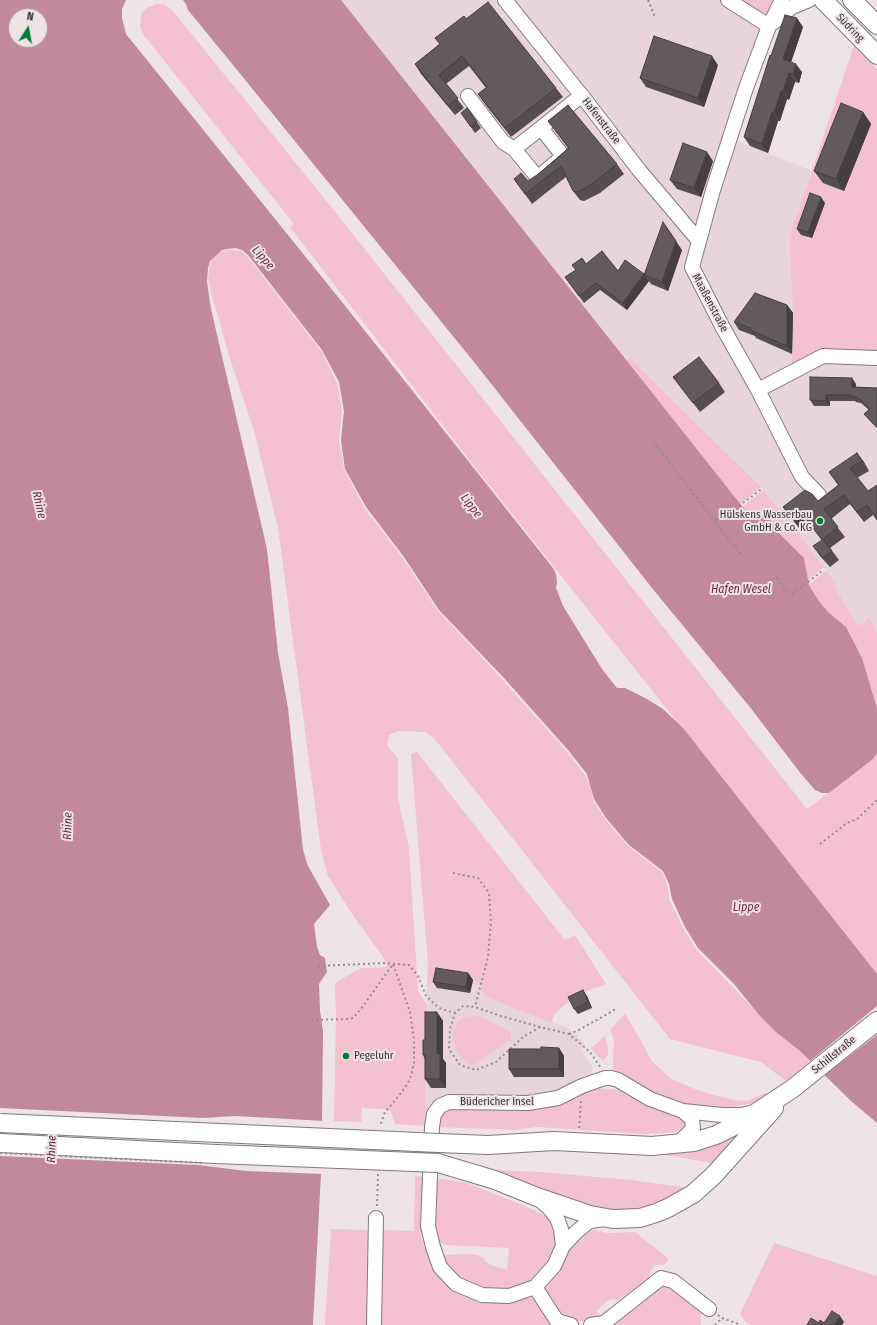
<!DOCTYPE html>
<meta charset="utf-8">
<style>
body{margin:0}
#map{position:relative;width:877px;height:1325px;overflow:hidden;background:#eee3e6;font-family:"Fira Sans Condensed",sans-serif}
canvas{display:block}
.north{position:absolute;left:8px;top:8px;width:40px;height:40px;box-sizing:border-box;background:#eee3e6;border:1px solid #a59d9f;border-radius:50%;rotate:11deg;font-size:11px;font-weight:700;line-height:16px;text-align:center;color:#383435}
.north::after{content:'';display:block;margin:auto;width:14px;height:18px;background:#007b32;clip-path:polygon(50% 0,100% 100%,50% 72%,0 100%)}
</style>
<div id="map">
<canvas width="877" height="1325"></canvas>
<div class="north">N</div>
</div>
<script>
const c = document.querySelector('canvas').getContext('2d');
c.lineJoin = 'round';
function paint(path, color) { c.fillStyle = color; c.fill(path, 'evenodd'); }
const toPath = rows => new Path2D(rows.map(r => 'M' + r).join(''));
function trace(path, color, width, dash) { c.strokeStyle = color; c.lineWidth = width; c.lineCap = dash ? 'butt' : 'round'; c.setLineDash(dash || []); c.stroke(path); }
function drawText(font, color, halo, rows, align = 'center') {
  c.font = font + ' "Fira Sans Condensed",sans-serif'; c.lineWidth = 4; c.setLineDash([]); c.textBaseline = 'middle'; c.strokeStyle = halo; c.fillStyle = color; for (const [text, x, y, turn = 0] of rows) {
    c.save(); c.translate(x, y); c.rotate((+turn || 0) * Math.PI / 180); c.textAlign = isNaN(turn) ? turn : align; if (halo) c.strokeText(text, 0, 0); c.fillText(text, 0, 0); c.restore();
  }
}
paint(toPath([
 [341,0,743,0,766,15,723,135,812,171,789,236,793,313,792,336,877,353,877,633,870,617,858,626,833,586,836,584,787,519,758,484,642,370,632,358,626,361],
 [440,974,473,980,482,985,488,998,568,1028,578,1036,585,1043,580,1049,592,1066,593,1070,591,1075,545,1095,430,1109,425,1107,427,987]
]), '#e8d5da');
paint(toPath([
 [743,0,775,0,766,15],
 [156,4,163,4,172,10,241,95,348,228,807,809,873,759,877,753,877,974,474,466,290,227,294,224,143,34,140,27,141,15,145,9],
 [854,45,877,69,877,353,792,364,793,313,789,236,812,171],
 [229,250,241,251,247,256,322,352,337,383,342,410,339,440,344,469,365,509,402,557,438,611,501,678,567,752,585,775,590,785,593,800,605,819,628,846,663,873,667,884,669,899,676,913,683,928,696,949,777,1033,800,1051,810,1061,786,1081,761,1062,670,1039,434,738,425,732,398,731,389,735,387,746,398,758,398,799,409,848,418,991,427,1005,425,1107,430,1109,427,1126,395,1124,390,1110,384,1109,362,1108,361,1122,334,1121,336,1016,335,985,338,981,361,968,387,967,384,958,354,917,328,876,321,850,278,528,255,434,229,356,217,312,214,305,208,278,210,265,212,259,217,254,222,251],
 [631,357,642,370,761,487,740,504,626,361],
 [763,490,787,519,824,567,808,580,804,558,777,531,769,518,749,515,742,507],
 [826,571,837,584,834,586,858,626,870,617,877,633,877,708,862,658,846,627,828,612,818,600,809,585],
 [417,752,565,940,575,935,606,984,592,989,577,995,554,1014,552,1023,488,998,481,991,482,985,473,980,440,974,427,987,428,964,411,754],
 [625,1014,640,1039,651,1060,671,1079,695,1089,714,1095,734,1100,748,1101,764,1093,767,1096,754,1103,722,1109,686,1105,652,1093,623,1076,613,1069,614,1040,610,1030],
 [478,1016,508,1030,511,1033,511,1037,509,1041,475,1064,471,1065,467,1063,462,1060,456,1050,453,1036,454,1030,459,1020,463,1017],
 [605,1035,608,1050,608,1055,603,1061,591,1049],
 [597,1088,618,1090,652,1108,684,1117,687,1120,687,1129,668,1133,645,1134,537,1127,515,1130,437,1127,437,1122,443,1112,454,1107,491,1110,530,1109],
 [757,1117,718,1164,678,1157,636,1151],
 [469,1169,538,1172,632,1180,689,1188,652,1208,613,1213],
 [415,1176,424,1177,421,1237,429,1259,437,1273,455,1290,465,1296,478,1301,492,1303,506,1303,527,1297,534,1299,538,1301,552,1325,378,1325,381,1230,414,1231],
 [434,1179,451,1180,466,1183,523,1205,553,1220,559,1243,544,1270,529,1283,513,1290,489,1291,458,1278,442,1260,444,1255,468,1254,478,1255,483,1258,487,1263,495,1267,507,1269,509,1248,446,1245,440,1243,434,1239],
 [331,1229,370,1230,369,1325,325,1325],
 [595,1230,607,1233,635,1232,669,1259,664,1265,655,1265,651,1270,648,1279,618,1300,610,1299,596,1311,600,1317,587,1321,572,1321,561,1316,544,1290,547,1284,552,1279,560,1267,569,1248,582,1231],
 [774,1243,877,1276,877,1325,751,1325,744,1320,740,1314],
 [666,1283,697,1306,701,1313,701,1325,606,1325]
]), '#f3c1d0');
paint(toPath([
 [0,0,126,0,122,9,122,18,126,34,346,307,553,568,556,574,557,582,556,588,563,606,602,669,617,688,625,688,647,699,663,709,683,728,877,974,877,1123,851,1101,800,1051,777,1033,759,1015,734,984,698,948,685,927,678,912,672,899,669,884,663,871,629,845,606,818,594,799,587,774,568,750,503,677,439,610,404,557,366,507,345,469,341,440,344,411,339,382,322,350,248,255,242,250,235,248,222,250,210,261,208,268,207,282,211,309,267,549,278,653,288,708,303,850,308,866,330,905,314,924,317,947,320,955,325,958,327,972,319,984,320,1011,323,1031,322,1121,321,1174,313,1325,0,1325],
 [16,16,40,16,40,40,16,40],
 [183,0,341,0,749,515,769,518,777,531,804,558,809,585,818,600,828,612,846,627,862,658,877,708,877,753,873,759,829,793,822,793,815,790,802,775,749,706,652,588,474,362,242,76,188,10,186,4]
]), '#c1899a');
paint(toPath([
 [877,1006,877,1035,823,1076,809,1062],
 [0,1108,203,1118,235,1116,324,1121,323,1174,246,1171,198,1165,0,1156]
]), '#eee3e6');
const minor = toPath([
 [505,0,586,101,639,170,699,241],
 [728,0,769,26],
 [782,0,769,26,746,88,713,190,692,267,722,326,758,390,802,477,819,495],
 [773,23,792,7,809,0],
 [468,96,503,142,514,149],
 [541,128,514,149,538,178,563,156,541,128,582,95],
 [758,390,823,356,877,358],
 [677,1144,693,1129,692,1119,683,1111],
 [539,1199,549,1208,557,1218,561,1229,563,1246],
 [605,1219,597,1220,588,1222,574,1234,563,1246,554,1266,535,1287,509,1296,482,1295,456,1284,440,1267,433,1247,428,1226,432,1127,434,1114,440,1106,449,1102,528,1103,558,1098,582,1086,605,1078,611,1078,618,1080,650,1099,683,1111,722,1115,741,1115,754,1112],
 [535,1287,557,1321,558,1325],
 [557,1321,571,1325],
 [374,1325,376,1218],
 [591,1325,604,1323,661,1278,673,1281,709,1309]
]);
const major = toPath([
 [823,0,877,55],
 [852,0,877,25],
 [0,1143,216,1154],
 [439,1143,488,1145,554,1141,652,1146,694,1142,716,1135,742,1122,792,1089,877,1021],
 [438,1163,495,1180,537,1197,590,1215,613,1219,640,1218,656,1213,668,1208,693,1194,714,1175,774,1108]
]);
trace(minor, '#82797b', 16);
trace(major, '#82797b', 20);
trace(toPath([
 [648,0,655,17],
 [653,442,743,557],
 [715,520,724,513,727,515,763,488],
 [777,578,790,596,822,571],
 [820,844,847,823,857,819,877,800],
 [453,873,478,878,489,893,491,922,488,957,475,1007],
 [318,966,385,963,409,965,418,976,426,996,439,1008,455,1013],
 [311,1020,348,1019,353,1018,361,1009,393,964,410,1012,414,1040,414,1063,411,1076,408,1083,398,1097,385,1112,380,1126],
 [540,1027,523,1037,496,1062,476,1070,460,1065,449,1049,450,1029,455,1013,463,1006,475,1007,501,1016,540,1027,569,1034,589,1051,601,1068],
 [569,1034,579,1030,616,1009],
 [579,1128,581,1100],
 [377,1206,378,1174],
 [718,1315,722,1318,741,1325],
 [715,1325,722,1318]
]), '#958d8f', 2, [2, 3]);
trace(minor, '#fff', 14);
trace(major, '#fff', 18);
const majorBridge = toPath([
 [0,1123,439,1143],
 [216,1154,438,1163]
]);
trace(majorBridge, '#82797b', 20, []);
trace(toPath([
 [0,1153,205,1163]
]), '#958d8f', 2, [2, 3]);
trace(majorBridge, '#fff', 18);
paint(toPath([
 [466,19,556,88,563,97,511,137,485,104,478,94,486,88,469,66,446,84,464,108,455,115,421,74,415,64,440,44,435,38],
 [803,27,791,62,802,72,799,83,795,82,789,100,787,99,780,121,778,121,768,153,750,146,744,137,771,56],
 [718,65,704,107,646,87,640,78],
 [863,112,871,124,844,191,823,183,814,171],
 [461,113,477,122,481,128,475,133],
 [548,121,617,164,624,174,600,193,584,201,580,200,573,191,566,177,532,204,514,179,528,181,537,175,568,148],
 [713,161,701,197,677,189,670,180],
 [825,203,812,238,801,235,797,229],
 [682,250,668,291,651,284,649,281,627,310,600,290,584,303,565,277,576,270,572,265,586,264,618,271,645,275],
 [787,305,793,313,792,354,756,338,755,336,739,330,734,322],
 [673,377,719,383,725,392,700,412],
 [856,384,856,387,877,388,877,428,869,420,864,414,869,410,861,403,856,402,855,401,830,401,830,406,814,406,810,400],
 [857,453,869,471,857,478,873,515,864,522,850,504,831,519,845,537,830,548,839,560,830,567,820,556,813,546,822,540,805,518,802,532,783,507,818,501,838,485,829,472],
 [468,973,473,980,470,993,437,988,433,982],
 [587,996,592,1008,578,1014,574,1009],
 [437,1012,443,1021,443,1059,446,1063,446,1088,431,1088,425,1079,425,1059,423,1055,425,1040],
 [559,1048,564,1056,564,1077,514,1077,509,1069,541,1049]
]), '#554d50');
paint(toPath([
 [797,18,803,27,789,68,783,59],
 [712,56,718,65,704,107,698,98],
 [796,64,802,72,799,83,793,74],
 [789,73,795,82,789,100,783,92],
 [781,91,787,99,780,121,774,113],
 [772,112,778,121,768,153,762,144],
 [863,112,871,124,844,191,836,179],
 [707,152,713,161,701,197,694,188],
 [821,197,825,203,812,238,808,232],
 [676,241,682,250,668,291,662,282],
 [644,274,644,275,649,281,627,310,623,303],
 [787,305,793,313,792,354,787,346],
 [852,378,856,384,856,393,852,387],
 [826,395,830,401,830,406,826,401],
 [857,453,864,462,869,471,862,461],
 [798,508,805,518,802,532,796,522],
 [468,973,473,980,470,993,466,987],
 [583,990,587,996,592,1008,588,1002],
 [437,1012,443,1021,443,1059,446,1063,446,1088,440,1079,437,1054],
 [559,1048,564,1056,564,1077,559,1069],
 [840,1316,844,1322,842,1325,834,1325]
]), '#453f41');
const building = toPath([
 [488,2,556,88,505,128,478,94,487,87,462,56,439,75,458,98,448,106,415,64,440,44,435,38,464,16,466,19,488,2],
 [785,15,797,18,783,59,796,64,793,74,789,73,783,92,781,91,774,113,772,112,762,144,744,137,766,68,770,55,771,56,785,15],
 [654,36,712,56,698,98,640,78,654,36],
 [841,103,863,112,836,179,814,171,841,103],
 [568,105,617,164,593,183,578,192,573,191,561,166,525,194,514,179,521,173,528,181,537,175,569,148,548,121,568,105],
 [467,108,477,122,471,127,461,113,467,108],
 [683,143,707,152,694,188,670,180,683,143],
 [810,193,821,197,808,232,797,229,810,193],
 [663,222,676,241,662,282,644,275,663,222],
 [602,251,618,271,625,260,644,274,623,303,596,283,579,296,565,277,576,270,572,265,582,258,586,264,602,251],
 [755,293,787,305,787,346,750,330,751,328,734,322,755,293],
 [699,357,719,383,693,403,673,377,699,357],
 [810,377,852,378,852,387,877,388,877,427,864,414,870,409,857,397,851,397,851,395,826,395,826,401,810,400,810,377],
 [857,453,862,461,850,468,868,491,877,485,877,520,867,505,857,512,844,495,824,509,838,527,823,539,832,551,823,558,813,546,822,540,798,508,796,522,783,507,805,490,812,494,818,501,839,485,829,472,857,453],
 [436,968,468,973,466,987,433,982,436,968],
 [583,990,588,1002,574,1009,568,997,583,990],
 [425,1012,437,1012,437,1054,440,1054,440,1079,425,1079,425,1055,423,1055,423,1040,425,1040,425,1012],
 [541,1047,559,1048,559,1069,509,1069,509,1049,541,1049,541,1047],
 [832,1311,840,1316,834,1325,807,1325,811,1318,819,1323,820,1320,824,1323,832,1311]
]);
paint(building, '#635a5d');
trace(building, '#453f41', 1);
for (const [x, y, r, color] of [
 [820,521,4,"#007b32"],
 [346,1056,4,"#007b32"]
]) { const dot = new Path2D(); dot.arc(x, y, r, 0, 2 * Math.PI); c.fillStyle = color; c.fill(dot); trace(dot, '#eee3e6', 1.5); }
drawText('11px', '#383435', '#eee3e6', [
 ["Südring",850,28,46],
 ["Hafenstraße",601,121,52],
 ["Maaßenstraße",710,303,62],
 ["Schillstraße",834,1055,-39],
 ["Büdericher Insel",497,1102]
]);
drawText('11px', '#383435', '#eee3e6', [
 ["Hülskens Wasserbau",812,515],
 ["GmbH & Co. KG",812,528],
 ["Pegeluhr",354,1056,"left"]
], 'right');
drawText('italic 12px', '#6f2b45', '#eee3e6', [
 ["Lippe",263,258,48],
 ["Rhine",39,505,77],
 ["Lippe",471,506,52],
 ["Hafen Wesel",741,590],
 ["Rhine",68,826,-89],
 ["Lippe",746,908],
 ["Rhine",52,1149,-89]
]);
</script>
